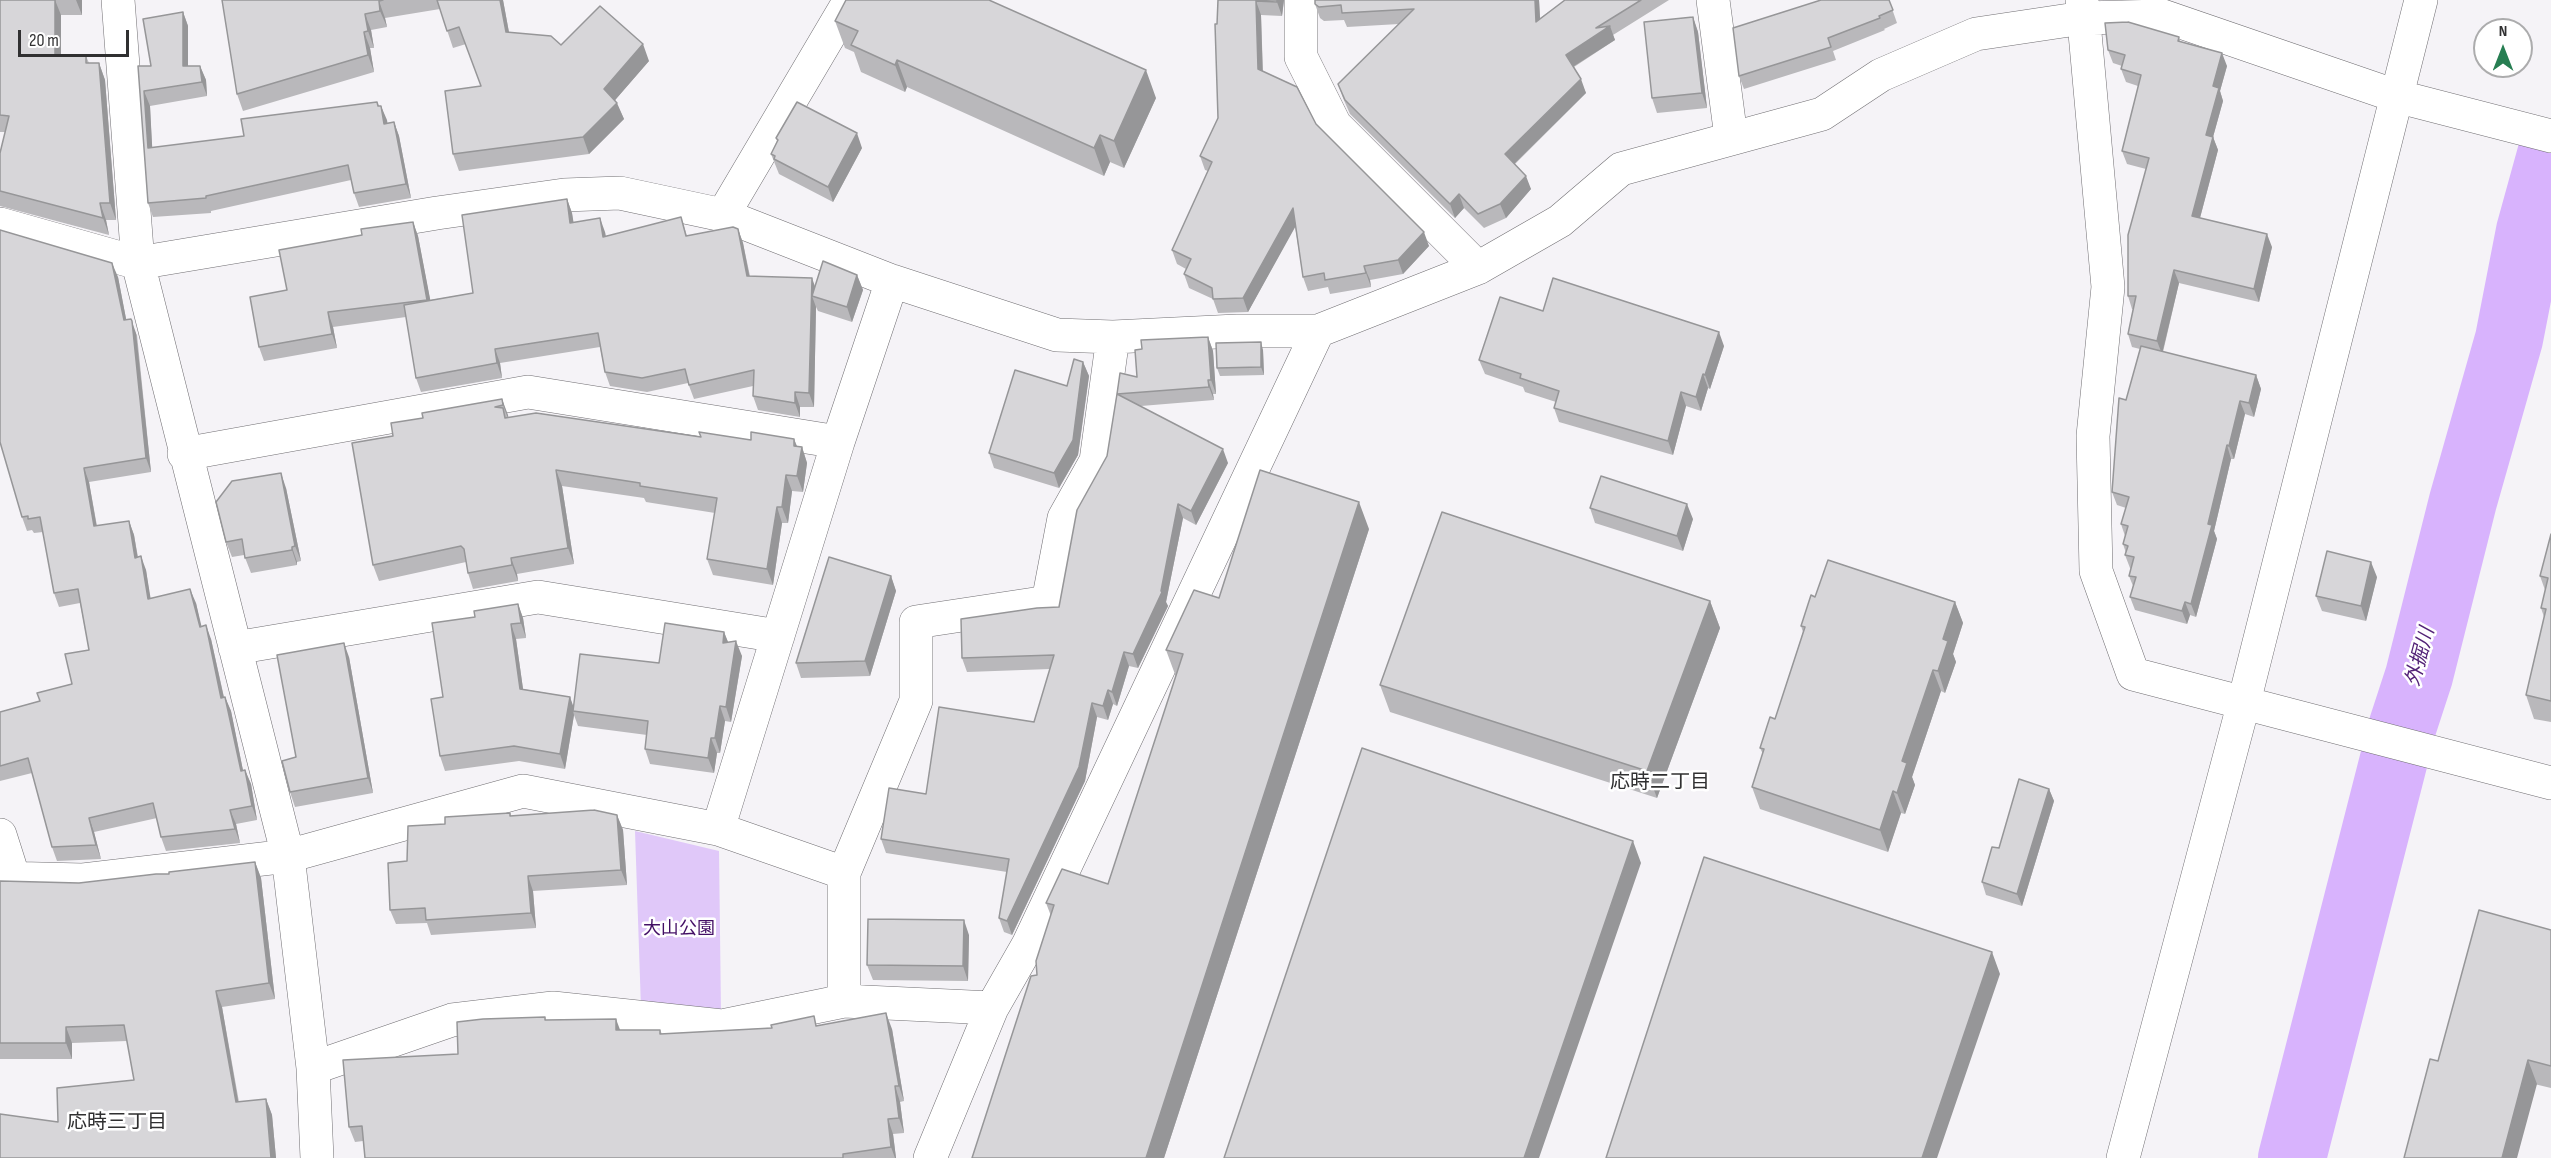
<!DOCTYPE html>
<meta charset="utf-8">
<style>
body{margin:0}
#map{position:relative;width:2551px;height:1158px;overflow:hidden;background:#f5f3f7;font-family:"Sofia Sans Condensed",sans-serif}
canvas{display:block}
.north{position:absolute;left:2473px;top:18px;width:60px;height:60px;box-sizing:border-box;background:#fff;border:2px solid #acacad;border-radius:50%;rotate:0deg;font-size:16px;font-weight:700;line-height:24px;text-align:center;color:#303031}
.north::after{content:'';display:block;margin:auto;width:21px;height:27px;background:#277e52;clip-path:polygon(50% 0,100% 100%,50% 72%,0 100%)}
.scale{position:absolute;left:18px;top:30px;width:111px;height:27px;box-sizing:border-box;border:3px solid #303031;border-top:0;padding-left:8px;font-size:18px;line-height:21px;white-space:nowrap;color:#303031;-webkit-text-stroke:4px #fff;paint-order:stroke}
</style>
<div id="map">
<canvas width="2551" height="1158"></canvas>
<div class="north">N</div>
<div class="scale">20 m</div>
</div>
<script>
const c = document.querySelector('canvas').getContext('2d');
c.lineJoin = 'round';
function paint(path, color) { c.fillStyle = color; c.fill(path, 'evenodd'); }
const toPath = rows => new Path2D(rows.map(r => 'M' + r).join(''));
function trace(path, color, width, dash) { c.strokeStyle = color; c.lineWidth = width; c.lineCap = dash ? 'butt' : 'round'; c.setLineDash(dash || []); c.stroke(path); }
function drawText(font, color, halo, rows, align = 'center') {
  c.font = font + ' "Sofia Sans Condensed","Noto Sans JP",sans-serif'; c.lineWidth = 5; c.setLineDash([]); c.textBaseline = 'middle'; c.strokeStyle = halo; c.fillStyle = color; for (const [text, x, y, turn = 0] of rows) {
    c.save(); c.translate(x, y); c.rotate((+turn || 0) * Math.PI / 180); c.textAlign = isNaN(turn) ? turn : align; if (halo) c.strokeText(text, 0, 0); c.fillText(text, 0, 0); c.restore();
  }
}
paint(toPath([
 [635,831,719,851,721,1014,641,1008]
]), '#e0c8f9');
trace(toPath([
 [2292,1158,2402,728,2419,676,2463,501,2509,339,2530,231,2551,155]
]), '#d8b3fd', 68);
const minor = toPath([
 [118,0,138,263,288,856,313,1068,317,1158],
 [1301,0,1301,57,1335,125,1478,268],
 [1713,0,1731,137],
 [2082,0,2108,287,2093,436,2096,571,2133,674,2551,783],
 [723,215,850,0],
 [0,224,138,263,437,213,564,195,620,193,723,215,892,281,1057,335,1113,337,1237,331,1318,331,1478,268,1560,221,1621,169,1822,114,1881,75,1976,34,2083,18,2163,16,2396,96,2551,136],
 [184,454,528,392,838,442],
 [235,648,538,597,778,636],
 [718,829,838,442,892,281],
 [0,835,14,879],
 [0,878,83,880,288,856,523,791,718,829,844,873],
 [844,1001,844,873,916,701,916,622,1048,602,1064,518,1096,461,1113,337],
 [313,1068,452,1020,553,1008,722,1026,844,1001,992,1008],
 [930,1158,992,1008,1028,945,1318,331],
 [2123,1158,2244,702,2421,0]
]);
trace(minor, '#716f73', 34);
trace(minor, '#fff', 33);
paint(toPath([
 [0,0,82,0,82,15,61,15,61,55,86,56,89,63,99,63,105,80,116,220,106,220,109,235,0,206,0,153,5,132,0,132],
 [222,0,503,0,509,32,561,45,649,61,615,100,624,119,589,154,459,171,453,154,481,86,466,44,453,48,440,9,385,18,387,27,371,30,374,48,370,48,374,72,243,111,237,94],
 [1218,0,1284,0,1282,16,1261,15,1263,72,1316,124,1429,246,1403,274,1370,280,1371,287,1330,294,1328,287,1308,291,1303,277,1295,226,1248,312,1218,313,1213,299,1189,288,1184,274,1186,269,1177,264,1172,250,1208,171,1205,170,1200,156,1218,118,1217,24],
 [1315,0,1539,0,1540,18,1565,0,1669,0,1613,35,1615,40,1574,67,1586,93,1515,164,1531,189,1506,218,1484,228,1464,208,1455,218,1350,114,1343,98,1338,84,1399,24,1347,27,1344,20,1324,21,1320,18,1315,4],
 [1889,0,1897,23,1884,29,1885,30,1833,51,1836,60,1744,89,1739,76],
 [183,12,188,26,188,66,200,66,206,80,207,96,150,106,152,148,244,136,377,102,379,106,381,106,387,123,394,122,399,136,411,198,359,207,354,193,351,180,211,211,211,213,153,217,148,203,138,66,151,66],
 [1693,17,1698,32,1707,108,1657,113,1652,98],
 [835,21,1156,98,1124,168,1110,162,1104,176,907,87,905,92,861,72,854,52,845,48],
 [2179,37,2180,41,2227,66,2220,91,2223,101,2213,137,2218,150,2200,218,2272,247,2259,302,2179,283,2163,352,2256,375,2261,389,2254,417,2245,414,2234,459,2231,459,2214,531,2217,539,2196,617,2190,615,2187,624,2135,610,2130,597,2133,586,2129,576,2131,569,2130,568,2125,555,2126,553,2123,544,2125,536,2121,524,2126,508,2117,505,2112,492,2126,400,2140,349,2132,347,2128,334,2133,309,2132,309,2128,296,2146,169,2127,164,2122,151,2138,86,2126,82,2121,69,2122,66,2113,63,2108,50],
 [776,138,862,148,833,202,779,174,771,154,777,141],
 [567,199,572,213,573,222,605,232,606,237,681,217,687,236,738,229,743,243,750,276,815,287,857,275,863,290,852,322,818,311,816,307,814,407,800,407,800,417,758,410,753,396,753,386,694,399,688,383,647,392,610,386,605,372,600,347,500,363,502,378,421,392,416,378,406,317,333,327,337,348,264,361,259,347,287,290,362,235,413,222,418,236,430,300,473,293],
 [118,277,126,319,137,335,151,472,89,482,97,526,129,521,134,535,138,557,146,570,150,598,196,603,201,627,211,639,224,697,225,697,231,711,243,771,245,770,251,784,257,820,236,824,240,843,166,851,161,837,157,818,94,832,101,859,57,861,52,847,32,773,0,781,0,712,40,701,72,684,89,650,80,603,59,607,54,593,43,532,34,533,32,530,27,531,22,517],
 [1543,311,1724,346,1710,389,1708,388,1701,411,1686,406,1673,455,1559,422,1554,408,1556,402,1525,392,1523,387,1485,374,1479,360],
 [1208,337,1213,351,1216,394,1213,394,1214,400,1141,406,1228,463,1196,525,1183,518,1166,602,1168,606,1138,668,1129,666,1117,706,1113,704,1108,720,1097,717,1085,781,1012,935,1004,932,999,918,1007,872,886,853,881,839,926,794,1034,722,1050,669,967,672,962,658,1059,607,1107,456,1120,373,1137,377,1142,349],
 [1263,350,1264,375,1220,376,1217,368],
 [1083,362,1089,376,1078,455,1059,488,994,468,989,453,1067,386],
 [502,399,508,417,701,437,751,440,794,439,797,446,802,447,807,463,803,492,792,491,788,523,782,523,773,585,713,575,707,559,715,513,646,502,644,498,562,486,574,564,517,574,518,581,473,589,468,573,466,562,379,581,373,565,393,436],
 [286,488,301,561,297,562,297,565,251,573,244,555,232,557,226,542],
 [1590,508,1693,519,1683,551,1595,523],
 [1369,529,1164,1158,972,1158,1037,975,1051,916,1046,903,1108,884,1176,677,1166,650,1219,598],
 [2551,534,2551,722,2534,719,2526,695,2544,617,2541,608,2545,590,2540,576],
 [891,576,896,591,870,676,801,678,796,663],
 [2377,577,2366,621,2322,611,2316,596],
 [1815,597,1955,602,1963,623,1953,654,1956,662,1945,693,1941,691,1912,777,1915,785,1905,814,1901,813,1888,852,1760,809,1752,787,1763,754,1760,748,1775,719,1803,632,1801,626],
 [1710,601,1720,628,1657,798,1390,712,1380,685],
 [518,604,523,618,526,638,516,639,523,689,570,697,573,708,659,663,724,632,728,642,742,656,731,722,725,721,720,753,717,753,714,773,650,764,645,749,647,735,578,726,574,715,565,769,519,761,445,771,440,756,443,697,475,617],
 [349,657,373,793,295,807,290,792,296,757],
 [2049,789,2054,801,2022,906,1986,895,1982,882,1999,848],
 [510,813,511,816,617,815,623,830,627,885,533,891,536,928,431,935,427,923,396,924,390,910,407,861,445,824],
 [255,862,261,878,275,999,222,1007,239,1102,266,1099,272,1115,276,1158,0,1158,58,1122,134,1080,127,1041,72,1043,72,1059,0,1059,0,881,79,883,169,874],
 [2551,930,2551,1088,2438,1061],
 [969,935,968,981,873,980,867,965],
 [545,1017,546,1020,620,1030,660,1030,662,1034,818,1025,892,1029,904,1101,900,1102,904,1133,893,1134,896,1158,365,1158,363,1141,355,1142,349,1127,458,1054]
]), '#b9b8bb');
paint(toPath([
 [55,0,61,15,61,72,55,55],
 [76,0,82,0,82,15],
 [500,0,503,0,512,49,506,32],
 [1277,0,1284,0,1282,16,1277,2],
 [1535,0,1539,0,1541,35,1536,22],
 [379,1,385,18,387,27,380,11],
 [1256,1,1261,15,1263,83,1258,69],
 [183,12,188,26,188,80,183,66],
 [365,14,371,30,374,48,368,31],
 [1693,17,1698,32,1707,108,1702,93],
 [1610,26,1615,40,1571,68,1566,55],
 [364,32,370,48,374,72,368,55],
 [643,44,649,61,610,106,604,89],
 [2222,53,2227,66,2220,91,2223,101,2213,137,2218,150,2197,229,2192,216,2213,86],
 [897,60,907,87,905,92,895,65],
 [99,63,105,80,116,220,110,203],
 [200,66,206,80,207,96,202,82],
 [1146,70,1156,98,1124,168,1114,141],
 [1581,79,1586,93,1510,168,1505,154],
 [144,91,150,106,153,162,148,148],
 [617,103,624,119,589,154,583,137],
 [381,106,387,120,390,138,384,124],
 [394,122,399,136,411,198,406,184],
 [857,133,862,148,833,202,828,187],
 [1100,135,1110,162,1104,176,1094,148],
 [1526,176,1531,189,1506,218,1500,204],
 [1459,194,1464,208,1455,218,1450,204],
 [567,199,572,213,576,237,570,223],
 [100,203,106,220,109,235,103,218],
 [1293,208,1298,222,1248,312,1243,298],
 [600,218,605,232,608,252,603,237],
 [413,222,418,236,433,314,427,300],
 [738,229,743,243,752,290,747,276],
 [1424,232,1429,246,1403,274,1398,260],
 [2267,234,2272,247,2259,302,2254,289],
 [112,263,118,277,129,334,124,320],
 [1364,266,1370,280,1371,287,1366,273],
 [2174,270,2179,283,2162,354,2157,341],
 [857,275,863,290,852,322,847,307],
 [812,278,817,292,812,296,816,307,814,407,809,393],
 [328,312,333,327,337,348,332,334],
 [131,319,136,333,151,472,146,458],
 [1719,332,1724,346,1710,389,1705,375],
 [1208,337,1213,351,1216,394,1211,380],
 [1261,342,1263,350,1264,375,1261,367],
 [495,349,500,363,502,378,497,363],
 [1083,362,1089,376,1078,455,1059,488,1054,473],
 [1703,374,1708,388,1701,411,1696,397],
 [2256,375,2261,389,2254,417,2249,403],
 [1208,380,1213,394,1214,400,1209,387],
 [795,392,800,407,800,417,795,403],
 [1681,392,1686,406,1673,455,1668,441],
 [502,399,508,415,509,421,503,405],
 [2240,401,2245,414,2234,459,2229,446],
 [794,439,800,455,802,447,807,463,803,492,797,476],
 [2227,445,2231,459,2214,531,2217,539,2196,617,2191,604,2208,524],
 [1223,449,1228,463,1196,525,1191,511],
 [84,468,89,482,99,540,94,526],
 [556,470,562,486,574,564,568,548],
 [281,473,286,488,301,561,295,546],
 [786,475,792,491,788,523,782,507],
 [1359,502,1369,529,1164,1158,1146,1158],
 [1178,504,1183,518,1166,602,1168,606,1138,668,1133,654,1161,591],
 [1687,504,1693,519,1683,551,1677,536],
 [777,507,782,523,773,585,767,569],
 [129,521,134,535,140,572,135,558],
 [292,547,297,562,297,565,292,550],
 [141,556,146,570,153,613,148,599],
 [511,558,517,574,518,581,512,565],
 [2371,562,2377,577,2366,621,2361,606],
 [891,576,896,591,870,676,865,661],
 [190,589,196,603,205,641,200,627],
 [1710,601,1720,628,1657,798,1647,771],
 [1955,602,1963,623,1953,654,1956,662,1945,693,1938,671,1943,639],
 [2185,602,2190,615,2187,624,2182,611],
 [518,604,523,618,526,638,521,623],
 [511,624,516,639,525,703,520,689],
 [206,625,211,639,227,712,221,698],
 [724,632,730,647,723,643],
 [736,641,742,656,731,722,726,707],
 [344,643,349,657,373,793,368,778],
 [1124,652,1129,666,1117,706,1112,692],
 [1933,670,1941,691,1912,777,1915,785,1905,814,1897,793,1902,761],
 [1108,690,1113,704,1108,720,1103,706],
 [225,697,231,711,246,785,241,771],
 [570,697,575,711,573,711,574,715,565,769,560,754],
 [1092,703,1097,717,1085,781,1012,935,1007,921],
 [720,706,725,721,720,753,715,738],
 [711,738,717,753,714,773,708,758],
 [245,770,251,784,257,820,252,806],
 [2049,789,2054,801,2022,906,2017,894],
 [1893,791,1901,813,1888,852,1880,830],
 [230,810,236,824,240,843,235,829],
 [617,815,623,830,627,885,621,870],
 [89,818,94,832,101,859,96,845],
 [1633,841,1641,863,1539,1158,1524,1158],
 [255,862,261,878,275,999,269,983],
 [528,876,533,891,536,928,531,913],
 [964,920,969,935,968,981,963,966],
 [1992,952,2000,974,1937,1158,1922,1158],
 [216,991,222,1007,241,1118,236,1102],
 [886,1013,892,1029,904,1101,899,1086],
 [616,1019,622,1035,616,1030],
 [66,1027,72,1043,72,1059,66,1043],
 [2528,1060,2537,1084,2517,1158,2502,1158],
 [895,1086,900,1102,904,1133,899,1118],
 [266,1099,272,1115,276,1158,271,1158],
 [888,1119,893,1134,896,1158,895,1158,891,1147]
]), '#969698');
const building = toPath([
 [0,0,55,0,55,55,86,56,86,63,99,63,110,203,100,203,103,218,0,191,0,153,9,116,0,115,0,0],
 [222,0,383,0,379,1,380,11,365,14,368,31,364,32,368,55,237,94,222,0],
 [437,0,500,0,506,32,551,36,561,45,600,6,643,44,604,89,617,103,583,137,453,154,445,91,481,86,459,27,447,31,437,0],
 [846,0,989,0,1146,70,1114,141,1100,135,1094,148,897,60,895,65,851,45,858,31,835,21,846,0],
 [1218,0,1277,0,1277,2,1256,1,1258,69,1297,87,1316,124,1424,232,1398,260,1364,266,1366,273,1325,280,1324,273,1303,277,1293,208,1243,298,1213,299,1212,288,1184,274,1191,259,1172,250,1212,162,1200,156,1218,118,1215,24,1217,24,1218,0],
 [1315,0,1535,0,1536,22,1565,0,1641,0,1596,28,1610,26,1566,55,1581,79,1505,154,1526,176,1500,204,1478,214,1459,194,1450,204,1345,100,1338,84,1414,9,1342,13,1341,5,1319,7,1315,4,1315,0],
 [1821,0,1889,0,1893,10,1879,16,1880,18,1828,38,1831,47,1739,76,1733,28,1821,0],
 [183,12,183,66,200,66,202,82,144,91,148,148,244,136,241,119,377,102,378,106,381,106,384,124,394,122,406,184,354,193,348,165,206,196,206,198,148,203,138,66,151,66,143,19,183,12],
 [1693,17,1702,93,1652,98,1644,22,1693,17],
 [2128,22,2179,37,2178,41,2222,53,2213,86,2219,88,2206,135,2213,137,2192,216,2267,234,2254,289,2174,270,2157,341,2128,334,2136,296,2128,296,2128,235,2149,158,2122,151,2141,75,2121,69,2125,55,2108,50,2105,23,2128,22],
 [797,102,857,133,828,187,774,159,775,156,771,154,778,140,776,138,797,102],
 [567,199,570,223,600,218,603,237,681,217,686,236,733,227,738,229,747,276,812,278,809,393,795,392,795,403,753,396,754,370,689,385,685,369,642,378,605,372,598,333,495,349,497,363,416,378,404,305,473,293,462,215,567,199],
 [413,222,427,300,328,312,332,334,259,347,250,297,287,290,279,250,362,235,361,229,413,222],
 [0,230,112,263,124,320,131,319,132,321,146,458,84,468,94,526,129,521,135,558,141,556,148,599,190,589,200,627,206,625,221,698,225,697,241,771,245,770,252,806,230,810,235,829,161,837,153,803,89,818,96,845,52,847,28,758,0,766,0,712,40,701,37,693,72,684,65,654,89,650,78,589,54,593,40,517,28,519,28,516,22,517,0,442,0,230],
 [823,261,857,275,847,307,812,296,823,261],
 [1553,278,1719,332,1705,375,1703,374,1696,397,1681,392,1668,441,1554,408,1559,391,1520,378,1521,374,1479,360,1500,297,1543,311,1553,278],
 [1208,337,1211,380,1208,380,1209,387,1117,394,1120,373,1137,377,1135,350,1142,349,1141,340,1208,337],
 [1261,342,1261,367,1217,368,1216,343,1261,342],
 [2141,346,2256,375,2249,403,2240,401,2229,446,2227,445,2208,524,2212,525,2191,604,2185,602,2182,611,2130,597,2136,577,2129,576,2134,557,2125,555,2128,546,2123,544,2128,526,2121,524,2129,497,2112,492,2119,398,2126,400,2141,346],
 [1074,359,1083,362,1073,440,1054,473,989,453,1015,370,1067,386,1074,359],
 [1117,394,1223,449,1191,511,1178,504,1161,591,1162,592,1133,654,1124,652,1112,692,1108,690,1103,706,1092,703,1079,767,1007,921,999,918,1009,859,881,839,889,788,926,794,939,707,1034,722,1054,655,962,658,961,619,1037,608,1059,607,1077,510,1107,456,1117,394],
 [502,399,503,405,495,407,503,408,505,418,536,413,701,437,699,432,751,440,751,432,794,439,794,446,802,447,797,476,786,475,782,507,777,507,767,569,707,559,717,498,640,486,640,483,556,470,568,548,511,558,512,565,468,573,464,549,461,546,373,565,352,443,393,436,391,423,423,418,422,413,502,399],
 [1260,470,1359,502,1146,1158,972,1158,1031,976,1037,975,1036,961,1054,905,1046,903,1062,869,1108,884,1183,654,1166,650,1194,590,1219,598,1260,470],
 [281,473,295,546,292,547,292,550,245,558,242,539,226,542,216,502,232,481,281,473],
 [1601,476,1687,504,1677,536,1590,508,1601,476],
 [1442,512,1710,601,1647,771,1380,685,1442,512],
 [2551,534,2551,701,2526,695,2546,609,2541,608,2548,578,2540,576,2551,534],
 [2327,551,2371,562,2361,606,2316,596,2327,551],
 [829,557,891,576,865,661,796,663,829,557],
 [1828,560,1955,602,1943,639,1948,641,1938,671,1933,670,1902,761,1907,763,1897,793,1893,791,1880,830,1752,787,1764,749,1760,748,1770,717,1775,719,1805,627,1801,626,1811,595,1815,597,1828,560],
 [518,604,521,623,511,624,520,689,570,697,560,754,514,746,440,756,431,699,443,697,432,623,475,617,474,611,518,604],
 [665,623,724,632,723,643,736,641,726,707,720,706,715,738,711,738,708,758,645,749,648,721,573,711,580,654,659,663,665,623],
 [344,643,368,778,290,792,282,761,296,757,277,655,344,643],
 [1362,748,1633,841,1524,1158,1224,1158,1362,748],
 [2019,779,2049,789,2017,894,1982,882,1992,847,1999,848,2019,779],
 [594,810,617,815,621,870,528,876,531,913,426,920,425,908,390,910,388,863,407,861,408,826,445,824,445,817,510,813,510,816,594,810],
 [1704,857,1992,952,1922,1158,1606,1158,1704,857],
 [255,862,269,983,216,991,236,1102,266,1099,271,1158,0,1158,0,1114,58,1122,57,1088,134,1080,124,1025,66,1027,66,1043,0,1043,0,881,79,883,156,874,169,874,169,872,255,862],
 [2479,910,2551,930,2551,1066,2528,1060,2502,1158,2404,1158,2430,1059,2438,1061,2479,910],
 [868,919,964,920,963,966,867,965,868,919],
 [886,1013,899,1086,895,1086,899,1118,888,1119,891,1147,843,1154,843,1158,365,1158,362,1126,349,1127,343,1060,458,1054,457,1022,483,1019,545,1017,545,1020,616,1019,616,1030,660,1030,660,1034,772,1028,771,1025,814,1016,816,1026,886,1013]
]);
paint(building, '#d7d6d9');
trace(building, '#969698', 1.5);
drawText('18px', '#430f65', '#fff', [
 ["大山公園",679,929]
]);
drawText('italic 20px', '#532377', '#fff', [
 ["外掘川",2421,657,-75]
]);
drawText('20px', '#303031', '#fff', [
 ["応時二丁目",1660,783],
 ["応時三丁目",117,1123]
]);
</script>
